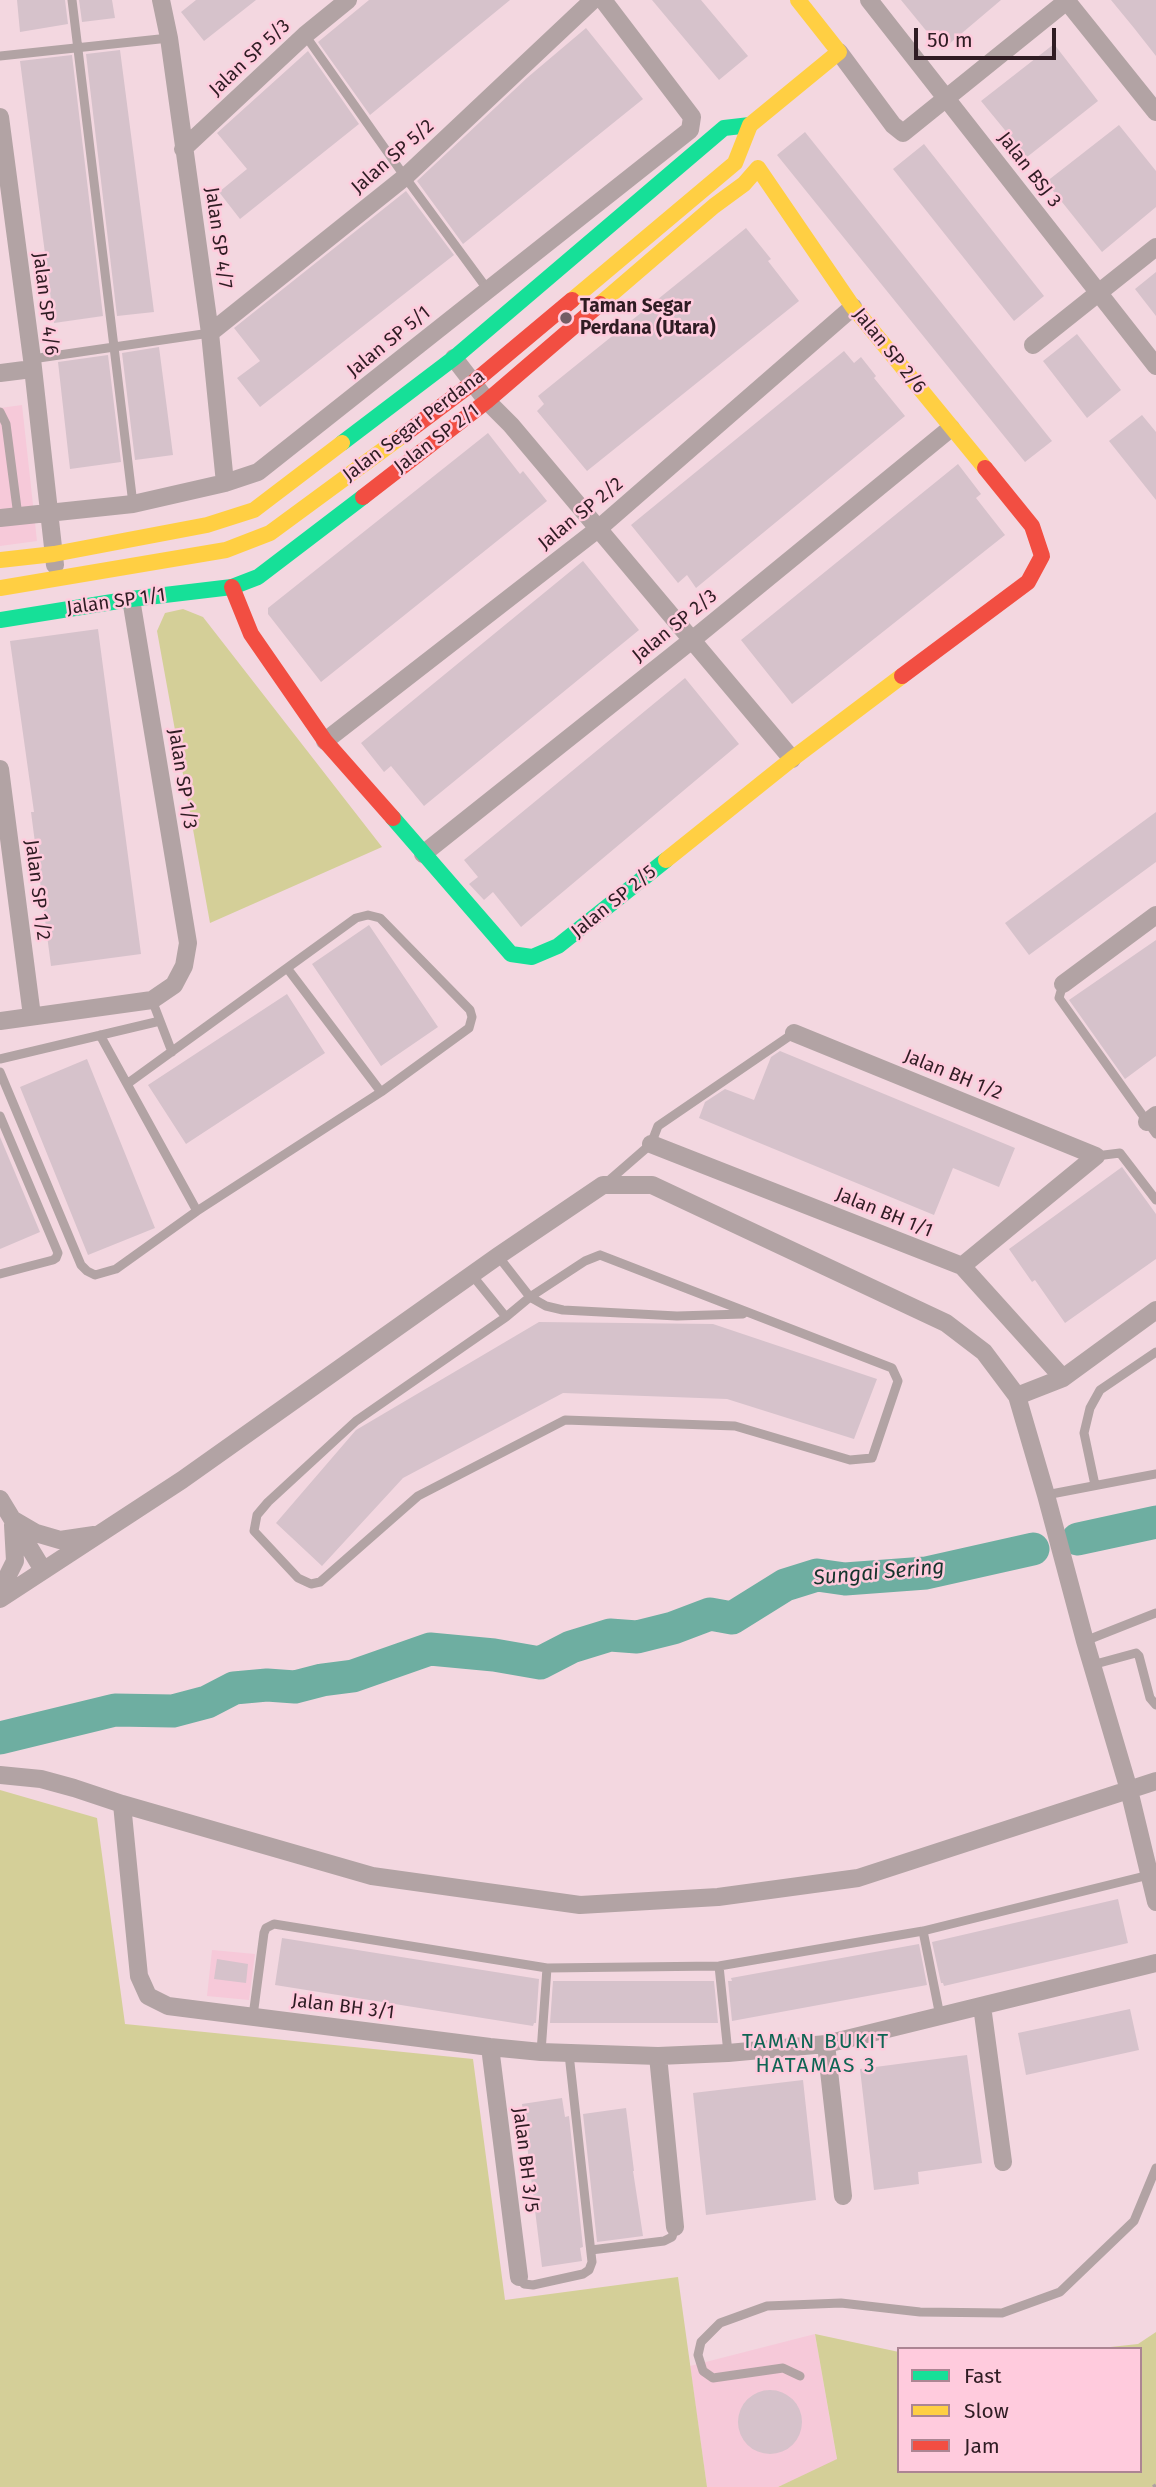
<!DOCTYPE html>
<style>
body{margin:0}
#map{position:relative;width:1156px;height:2487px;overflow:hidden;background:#f3d7e0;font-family:"Fira Sans",sans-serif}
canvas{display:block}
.legend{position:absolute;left:897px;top:2347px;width:245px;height:126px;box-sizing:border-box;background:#ffcbdd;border:2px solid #ac8593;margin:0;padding:9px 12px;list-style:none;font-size:21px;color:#2f1c23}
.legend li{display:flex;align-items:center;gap:14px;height:35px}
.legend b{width:35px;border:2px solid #ac8593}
.scale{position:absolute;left:914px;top:28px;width:142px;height:32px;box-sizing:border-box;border:4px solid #2f1c23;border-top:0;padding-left:9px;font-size:21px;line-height:24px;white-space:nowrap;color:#2f1c23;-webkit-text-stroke:5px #ffcbdd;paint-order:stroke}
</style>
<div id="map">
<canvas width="1156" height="2487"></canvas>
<ul class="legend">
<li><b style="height:9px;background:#16e098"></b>Fast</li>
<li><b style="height:9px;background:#ffcf43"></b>Slow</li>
<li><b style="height:9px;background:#f24e42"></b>Jam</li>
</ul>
<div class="scale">50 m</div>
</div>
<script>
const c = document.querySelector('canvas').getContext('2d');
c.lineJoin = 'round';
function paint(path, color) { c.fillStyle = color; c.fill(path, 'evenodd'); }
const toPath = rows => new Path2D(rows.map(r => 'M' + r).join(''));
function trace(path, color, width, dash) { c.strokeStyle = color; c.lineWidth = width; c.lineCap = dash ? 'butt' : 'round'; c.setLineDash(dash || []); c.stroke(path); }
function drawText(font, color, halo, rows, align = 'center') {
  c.font = font + ' "Fira Sans",sans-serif'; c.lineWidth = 5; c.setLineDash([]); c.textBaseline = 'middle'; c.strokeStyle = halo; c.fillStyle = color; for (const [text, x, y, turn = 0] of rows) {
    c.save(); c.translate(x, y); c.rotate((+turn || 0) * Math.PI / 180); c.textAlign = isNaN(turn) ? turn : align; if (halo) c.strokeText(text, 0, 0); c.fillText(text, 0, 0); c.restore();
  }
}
paint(toPath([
 [22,405,37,541,0,546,0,408],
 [212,1950,255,1954,249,2000,207,1996],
 [815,2334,837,2460,778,2487,707,2487,690,2366]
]), '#f6c9d9');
paint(toPath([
 [183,609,203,617,382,847,210,923,157,631,165,613],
 [0,1790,97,1818,125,2024,473,2059,505,2300,678,2277,707,2487,0,2487],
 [1156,2332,1156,2487,778,2487,837,2459,815,2334,899,2352,899,2471,1140,2471,1140,2349,1092,2349,1138,2344]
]), '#d4cf98');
trace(toPath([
 [1078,1539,1156,1522],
 [0,1738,115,1710,173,1711,207,1702,234,1688,267,1685,295,1687,322,1680,353,1676,430,1649,494,1655,540,1663,571,1647,610,1635,637,1637,673,1628,710,1614,732,1618,785,1585,817,1575,845,1579,926,1573,1033,1549]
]), '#6eaea1', 33);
paint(toPath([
 [17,0,65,0,68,24,20,32],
 [79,0,112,0,115,18,82,22],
 [196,0,256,0,204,41,181,12],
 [369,0,510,0,370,115,318,42],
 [652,0,701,0,748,56,719,80],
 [901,0,1001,0,942,50],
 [1111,0,1156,0,1156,56,1134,28],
 [586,28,643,99,463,244,417,181,528,77],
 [1054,44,1098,101,1027,157,981,101],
 [120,50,154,312,117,316,86,54],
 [308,51,359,124,240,219,219,192,247,169,217,133],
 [72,55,103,316,54,323,20,61],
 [1119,125,1156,171,1156,207,1102,252,1046,182],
 [805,132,1052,441,1025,462,777,155],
 [924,144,1044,296,1014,321,893,169],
 [406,191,454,255,260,407,237,378,260,361,234,328],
 [746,228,771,259,768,261,799,301,587,471,537,411,544,404,538,396],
 [1156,272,1156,316,1135,289],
 [1077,334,1121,390,1087,418,1043,361],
 [159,347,173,455,135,460,122,353],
 [844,351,854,363,861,357,876,376,874,378,905,416,696,588,687,575,678,583,631,525],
 [108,355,121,462,70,469,58,362],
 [1142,415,1156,432,1156,500,1109,441],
 [488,433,520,474,523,471,547,501,321,682,268,614,268,608],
 [958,464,981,494,976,498,1005,535,792,704,741,640],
 [583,561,639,630,424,806,391,766,384,772,361,743],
 [98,629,141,954,51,966,31,812,34,812,10,641],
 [685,678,739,744,521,927,493,892,484,900,469,884,478,877,464,860],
 [1156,812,1156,862,1029,955,1005,923],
 [369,925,438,1027,381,1066,312,964],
 [1156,940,1156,1056,1125,1079,1069,1000],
 [287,994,325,1053,186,1144,148,1085],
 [780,1051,1015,1148,999,1187,953,1168,934,1215,699,1118,705,1102,725,1089,754,1100,771,1057],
 [87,1059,155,1228,88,1255,20,1087],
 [0,1137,40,1232,0,1249],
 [1122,1167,1156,1214,1156,1259,1065,1323,1035,1280,1032,1282,1009,1249],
 [539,1322,713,1324,877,1379,854,1439,727,1399,563,1393,403,1478,322,1566,276,1523,356,1430],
 [1118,1899,1128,1943,944,1986,943,1983,941,1983,932,1942],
 [282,1938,539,1979,536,2023,534,2023,533,2026,275,1985],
 [919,1944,927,1985,732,2021,728,1981,732,1981,731,1978],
 [217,1959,248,1964,246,1983,214,1979],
 [553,1981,714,1981,718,2023,550,2023],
 [1130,2009,1139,2050,1026,2075,1018,2033],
 [967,2055,982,2163,918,2172,919,2184,874,2190,860,2069],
 [803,2080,816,2200,706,2215,693,2093],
 [562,2098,565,2117,569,2116,583,2247,580,2248,582,2261,542,2267,522,2104],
 [626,2108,634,2171,633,2171,643,2236,597,2242,583,2114],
 '738 2422a32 32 0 1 1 64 0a32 32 0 1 1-64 0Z'
]), '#d6c2cb');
trace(toPath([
 [1153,2487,1156,2485]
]), '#aea0a2', 3.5, [3.5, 3.5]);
trace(toPath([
 [72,0,133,504],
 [305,35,405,177,488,290],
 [0,56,169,38],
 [32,359,210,333],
 [0,412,6,424,18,516],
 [287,968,381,1092],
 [1063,984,1059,998,1156,1134],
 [152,1000,172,1052],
 [100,1035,197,1211],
 [0,1059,160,1021],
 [0,1072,81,1265,87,1271,95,1275,116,1269,197,1211,381,1092,469,1028,472,1017,470,1010,380,918,368,915,356,918,127,1084],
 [0,1116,58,1253,56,1258,53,1260,0,1274],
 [1096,1156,1120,1153,1156,1200],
 [605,1184,651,1144,658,1126,794,1033],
 [600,1255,892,1368,898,1381,872,1458,850,1460,735,1426,565,1420,418,1496,320,1582,311,1584,298,1578,254,1531,257,1515,268,1502,356,1421,506,1317,530,1297,585,1261,600,1255],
 [498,1256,530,1297,546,1306,563,1310,677,1316,743,1314],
 [472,1275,506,1317],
 [1095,1485,1084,1433,1090,1408,1100,1390,1156,1352],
 [1046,1495,1156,1474],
 [1085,1641,1156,1613],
 [1092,1665,1136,1653,1139,1656,1150,1698,1156,1705],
 [923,1931,940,2016],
 [719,1966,728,2053],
 [253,2016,264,1933,266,1928,274,1924,547,1968,719,1966,923,1931,1149,1875],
 [541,2052,547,1968],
 [591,2250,664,2241,672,2237,675,2227],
 [519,2277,524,2284,533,2285,583,2274,589,2270,592,2262,569,2054],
 [800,2376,783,2368,713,2378,703,2371,698,2355,701,2342,720,2323,767,2306,841,2303,920,2312,1002,2313,1060,2292,1134,2221,1156,2168]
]), '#b2a3a4', 9);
trace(toPath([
 [161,0,169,38,210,333,225,483],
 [869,0,1156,366],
 [1066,0,1156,112],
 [839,52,893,125,903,133,1068,0],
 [0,117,32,359,55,565],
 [183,149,305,35,348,0],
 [210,333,405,177,593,0],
 [1033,345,1156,247],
 [454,358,487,401,511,425,792,759],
 [0,373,32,369],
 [0,518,133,504,225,483,258,472,690,130,692,117,603,0],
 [325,741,598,529,853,307],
 [0,769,32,1016],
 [423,854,692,640,951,428],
 [1063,984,1156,915],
 [0,1021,152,1000,174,985,184,966,188,943,131,599],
 [794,1033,1096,1156,962,1266],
 [1147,1122,1156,1115],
 [651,1144,962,1266,1063,1378],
 [1017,1396,1063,1378,1156,1310],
 [0,1499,43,1570],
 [12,1519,36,1533,60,1540,94,1535],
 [0,1591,15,1561,13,1525],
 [0,1599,182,1480,498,1256,603,1185,652,1185,946,1323,984,1352,1017,1396,1046,1495,1085,1641,1129,1790,1156,1902],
 [0,1775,41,1779,74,1788,122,1804,372,1876,580,1905,718,1897,858,1878,1156,1781],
 [122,1804,139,1976,148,1996,168,2006,490,2047,541,2052,658,2056,728,2053,826,2044,1156,1963],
 [982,2006,1003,2162],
 [826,2044,843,2196],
 [490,2047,519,2277],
 [658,2056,675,2227]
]), '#b2a3a4', 18);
trace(toPath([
 [342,443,454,358,724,128,750,125],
 [0,620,131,599,232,587,258,577,363,497],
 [393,818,511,954,532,957,558,946,666,860]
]), '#16e098', 16);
trace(toPath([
 [572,300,735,163,750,125,839,52,798,0],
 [600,304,714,206,744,184,758,168,853,307,985,468],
 [0,560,54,554,207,525,254,510,342,443],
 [0,588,226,550,270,533,402,436],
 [666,860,792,759,902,676]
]), '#ffcf43', 16);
trace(toPath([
 [402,436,474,382,572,300],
 [363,497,487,401,600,304],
 [232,587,251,634,325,741,393,818],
 [902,676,1028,582,1042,556,1032,526,985,468]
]), '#f24e42', 16);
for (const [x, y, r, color] of [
 [566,318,7,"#745d65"]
]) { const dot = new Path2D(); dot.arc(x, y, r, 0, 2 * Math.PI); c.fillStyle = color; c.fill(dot); trace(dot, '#ffcbdd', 2.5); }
drawText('19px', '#2f1c23', '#ffcbdd', [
 ["Jalan SP 5/3",250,58,-43],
 ["Jalan SP 5/2",393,157,-41],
 ["Jalan BSJ 3",1029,170,52],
 ["Jalan SP 4/7",218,238,82],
 ["Jalan SP 4/6",45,304,83],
 ["Jalan SP 5/1",389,342,-39],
 ["Jalan SP 2/6",889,351,51],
 ["Jalan Segar Perdana",414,426,-37],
 ["Jalan SP 2/1",437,439,-37],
 ["Jalan SP 2/2",581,514,-39],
 ["Jalan SP 1/1",116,602,-8],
 ["Jalan SP 2/3",675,626,-39],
 ["Jalan SP 1/3",182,779,81],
 ["Jalan SP 1/2",37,890,83],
 ["Jalan SP 2/5",614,902,-39],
 ["Jalan BH 1/2",953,1075,22],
 ["Jalan BH 1/1",884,1213,22],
 ["Jalan BH 3/1",343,2007,7],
 ["Jalan BH 3/5",525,2160,83]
]);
drawText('bold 19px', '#2f1c23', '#ffcbdd', [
 ["Taman Segar",580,307],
 ["Perdana (Utara)",580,329]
], 'left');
drawText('italic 21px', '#15342c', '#ffcbdd', [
 ["Sungai Sering",879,1573,-5]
]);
c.letterSpacing = '2px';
drawText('21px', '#0f6453', '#ffcbdd', [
 ["TAMAN BUKIT",816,2042],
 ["HATAMAS 3",816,2066]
]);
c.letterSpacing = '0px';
</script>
